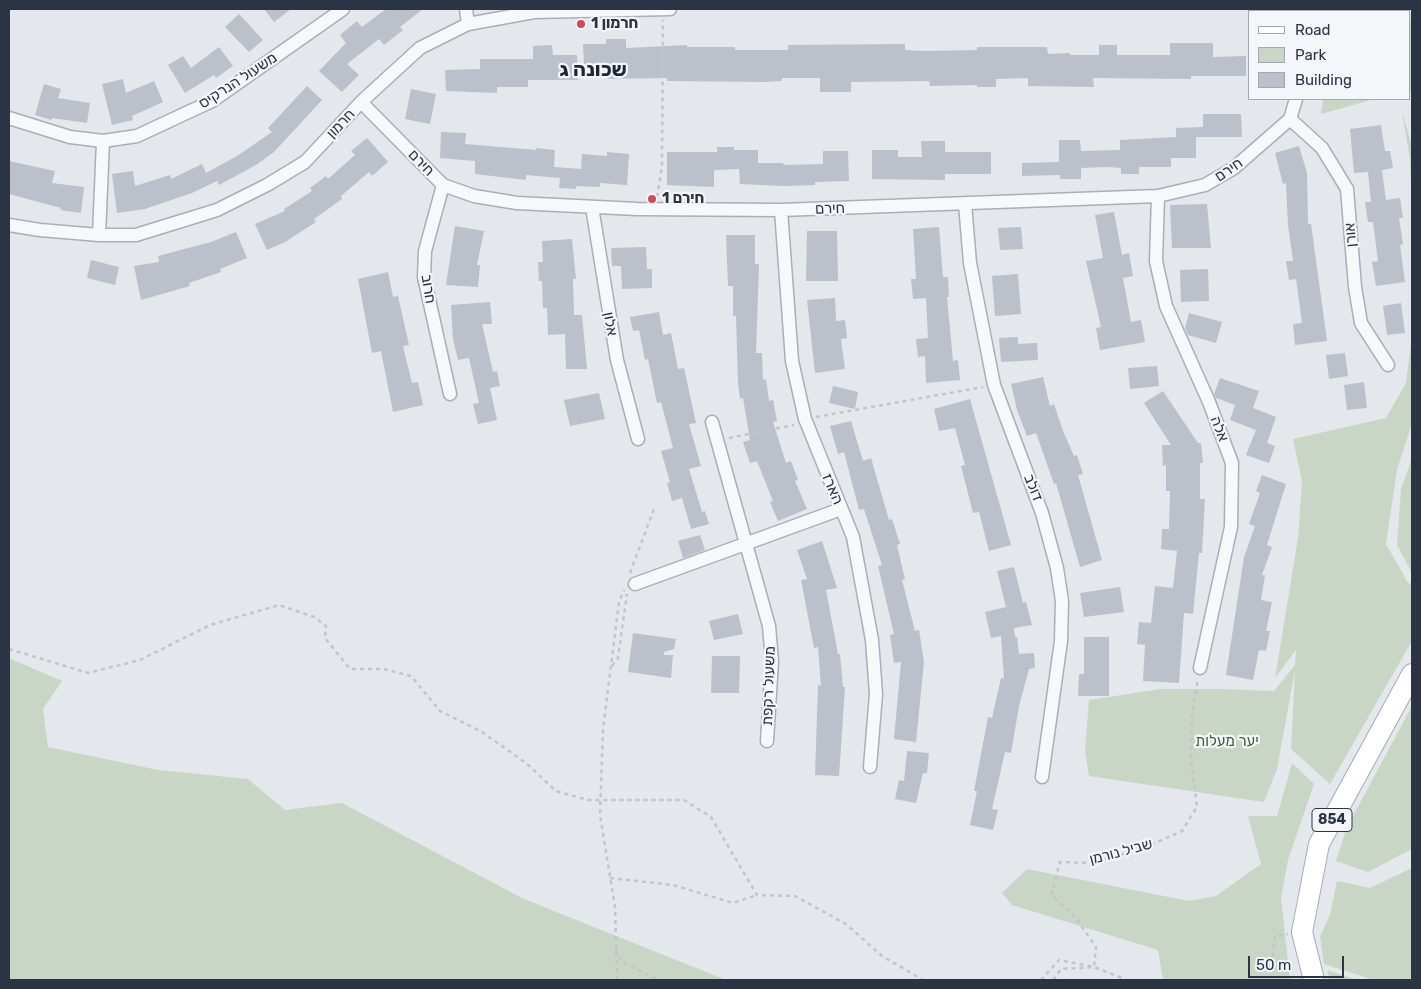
<!DOCTYPE html>
<meta charset="utf-8">
<style>
body{margin:0}
#map{position:relative;width:1421px;height:989px;overflow:hidden;background:#e4e7ec;font-family:Rubik,sans-serif}
canvas{display:block}
.frame{position:absolute;inset:0;border:10px solid #2b3445;pointer-events:none}
.legend{position:absolute;left:1248px;top:10px;width:162px;height:90px;box-sizing:border-box;background:#f4f6f9;border:1px solid #a4a8b1;margin:0;padding:6px 9px;list-style:none;font-size:15px;color:#2b3445}
.legend li{display:flex;align-items:center;gap:10px;height:25px}
.legend b{width:25px;border:1px solid #a4a8b1}
.scale{position:absolute;left:1248px;top:956px;width:96px;height:22px;box-sizing:border-box;border:2px solid #2b3445;border-top:0;padding-left:6px;font-size:15px;line-height:18px;white-space:nowrap;color:#2b3445;-webkit-text-stroke:4px #f4f6f9;paint-order:stroke}
</style>
<div id="map">
<canvas width="1421" height="989"></canvas>
<div class="frame"></div>
<ul class="legend">
<li><b style="height:6px;background:#fff"></b>Road</li>
<li><b style="height:14px;background:#c9d6c5"></b>Park</li>
<li><b style="height:14px;background:#bbc0ca"></b>Building</li>
</ul>
<div class="scale">50 m</div>
</div>
<script>
const c = document.querySelector('canvas').getContext('2d');
c.lineJoin = 'round';
function paint(path, color) { c.fillStyle = color; c.fill(path, 'evenodd'); }
const toPath = rows => new Path2D(rows.map(r => 'M' + r).join(''));
function trace(path, color, width, dash) { c.strokeStyle = color; c.lineWidth = width; c.lineCap = dash ? 'butt' : 'round'; c.setLineDash(dash || []); c.stroke(path); }
function drawText(font, color, halo, rows, align = 'center') {
  c.font = font + ' Rubik,"Noto Sans Hebrew",sans-serif'; c.lineWidth = 4.5; c.setLineDash([]); c.textBaseline = 'middle'; c.strokeStyle = halo; c.fillStyle = color; for (const [text, x, y, turn = 0] of rows) {
    c.save(); c.translate(x, y); c.rotate((+turn || 0) * Math.PI / 180); c.textAlign = isNaN(turn) ? turn : align; if (halo) c.strokeText(text, 0, 0); c.fillText(text, 0, 0); c.restore();
  }
}
paint(toPath([
 [1410,18,1412,18,1412,98,1410,91],
 [1323,99,1375,99,1321,114],
 [1402,111,1412,147,1412,208,1410,160],
 [1412,336,1412,423,1397,470,1386,544,1408,583,1412,584,1412,641,1330,784,1291,749,1295,670,1277,769,1264,802,1089,776,1085,751,1089,700,1161,689,1222,689,1274,691,1295,665,1296,650,1275,678,1298,538,1302,481,1293,439,1386,418,1406,383],
 [1412,458,1412,573,1397,545,1401,489],
 [9,658,62,681,43,709,48,747,158,770,248,779,285,810,342,803,524,899,726,980,9,980],
 [1412,706,1412,849,1368,872,1336,861,1347,827],
 [1292,763,1314,784,1288,860,1281,898,1290,980,1163,980,1158,950,1012,905,1002,893,1027,869,1189,901,1216,896,1261,864,1248,816,1277,816],
 [1412,868,1412,980,1374,980,1324,964,1320,937,1330,915,1337,881,1370,888],
 [1327,970,1358,980,1330,980]
]), '#c9d6c5');
paint(toPath([
 [264,9,291,9,274,22],
 [386,9,423,9,400,27,403,30,384,45,379,39,347,64,359,75,342,92,319,71,346,43,340,35,357,21,362,27],
 [239,14,263,40,249,52,225,27],
 [606,39,626,39,626,48,687,45,687,47,735,47,735,50,788,50,788,45,905,44,905,50,925,51,977,50,977,47,1047,47,1048,54,1070,53,1070,55,1099,55,1099,45,1117,45,1117,55,1170,55,1170,43,1213,43,1213,57,1246,56,1246,76,1191,76,1191,79,1093,78,1094,87,1028,86,1028,78,996,79,996,87,977,87,977,85,930,86,929,81,851,82,851,92,820,92,820,78,782,78,782,81,765,82,667,81,667,78,607,79,607,63,584,64,583,44,606,44],
 [552,45,553,55,577,55,578,80,528,80,528,87,497,87,497,93,446,91,445,70,480,69,480,59,533,59,533,46],
 [219,47,233,66,216,78,214,75,185,93,168,65,183,56,191,68],
 [123,79,126,93,154,81,163,102,132,116,133,120,112,125,102,84],
 [44,84,61,89,58,98,90,103,87,123,52,118,52,120,35,115],
 [307,86,322,100,274,152,256,165,219,185,217,181,192,193,145,209,117,213,112,174,133,171,135,186,170,175,171,179,202,164,206,173,237,156,272,132,268,128],
 [411,89,436,94,430,124,405,119],
 [1203,114,1241,114,1242,137,1196,137,1196,158,1171,158,1171,167,1139,167,1139,174,1121,174,1121,168,1107,167,1081,168,1081,179,1060,179,1060,175,1022,176,1022,163,1059,162,1059,140,1080,140,1081,151,1120,150,1120,140,1176,137,1176,128,1203,127],
 [1381,125,1385,151,1390,151,1393,168,1382,170,1386,200,1400,198,1403,218,1399,218,1403,244,1400,245,1405,282,1376,286,1372,262,1378,261,1373,222,1368,222,1365,202,1371,202,1368,172,1354,173,1350,129],
 [441,132,466,133,465,144,536,150,536,148,555,150,554,167,581,169,582,154,607,156,607,152,629,154,627,185,600,183,600,187,576,186,576,189,559,188,560,178,526,175,526,180,475,174,475,161,440,158],
 [367,138,388,162,372,176,369,172,341,196,342,199,314,219,316,222,285,242,267,250,255,224,285,211,284,209,312,191,310,188,326,176,328,179,355,155,351,151],
 [921,141,945,141,945,152,991,152,991,174,945,174,945,180,872,179,872,150,898,150,898,157,922,157],
 [1299,146,1307,173,1308,224,1311,224,1327,341,1295,345,1293,324,1302,323,1296,279,1289,280,1286,261,1293,261,1288,225,1286,183,1283,184,1275,153],
 [717,147,734,147,734,150,758,150,758,163,783,163,784,165,823,164,823,151,848,151,849,181,815,182,815,185,784,186,740,184,739,169,714,170,714,187,667,185,667,152,717,152],
 [9,161,55,171,52,183,84,187,81,213,60,210,61,208,9,194],
 [1207,204,1211,248,1172,248,1170,205],
 [1114,212,1122,255,1129,253,1133,276,1123,278,1131,322,1141,320,1145,342,1100,350,1096,328,1101,327,1086,261,1103,258,1095,215],
 [455,226,484,231,477,265,480,265,478,287,446,285],
 [939,227,943,277,948,277,949,297,947,297,953,361,958,360,960,380,926,383,925,356,918,357,916,339,928,338,926,298,913,299,911,279,916,279,913,229],
 [1021,227,1023,249,1000,250,998,228],
 [807,231,837,231,838,281,806,281],
 [236,232,247,258,220,269,221,272,189,283,190,286,141,300,134,266,159,262,158,256,211,242],
 [726,235,755,235,755,264,759,264,756,353,762,353,763,380,766,379,769,401,773,400,777,421,773,422,786,463,791,461,798,480,795,481,807,509,778,521,770,502,773,501,757,461,750,463,743,442,750,440,743,398,740,399,738,383,736,316,733,316,733,286,728,286],
 [572,239,576,279,573,279,574,315,582,315,587,369,566,369,565,334,548,335,547,308,543,308,542,281,539,281,538,262,543,262,542,241],
 [646,247,647,269,652,269,652,288,622,289,621,266,612,266,611,248],
 [91,260,119,267,115,285,87,278],
 [1208,269,1209,301,1181,302,1180,270],
 [388,272,393,297,398,296,409,345,403,346,412,383,418,382,423,405,393,412,381,351,372,353,358,279],
 [1018,274,1021,314,995,316,992,276],
 [835,298,836,321,845,320,847,338,841,339,845,369,815,373,807,300],
 [490,302,492,324,482,324,493,372,497,371,500,386,490,388,497,420,478,424,473,404,479,403,469,358,458,360,453,339,451,305],
 [1401,303,1405,333,1387,335,1383,306],
 [659,312,663,335,671,333,678,369,684,368,696,423,689,424,701,466,689,469,702,512,705,511,709,524,691,529,682,498,672,501,667,483,670,482,661,451,673,448,661,402,657,403,648,359,645,360,639,330,633,331,630,317],
 [1189,313,1222,322,1216,343,1188,335,1185,328],
 [1018,337,1018,344,1037,343,1038,360,1001,362,999,338],
 [1345,353,1348,376,1329,379,1326,355],
 [1157,366,1159,386,1130,389,1128,368],
 [1043,377,1050,406,1054,404,1063,431,1074,456,1077,455,1083,474,1078,475,1102,560,1080,567,1056,483,1054,484,1036,433,1027,436,1017,410,1011,384],
 [1220,378,1259,391,1253,408,1276,417,1267,443,1275,446,1269,463,1246,455,1256,430,1230,420,1235,405,1216,398,1214,394],
 [1364,382,1367,408,1347,410,1344,385],
 [833,386,858,392,855,409,829,403],
 [1163,391,1198,443,1201,443,1203,463,1200,463,1200,499,1205,499,1202,553,1199,553,1193,614,1184,613,1179,683,1143,681,1145,645,1137,644,1139,622,1151,623,1155,586,1173,588,1177,551,1161,549,1162,529,1169,529,1170,491,1166,491,1166,465,1163,466,1162,445,1171,445,1144,403],
 [599,393,605,419,570,426,564,400],
 [970,399,1011,545,989,551,979,512,973,513,961,466,965,465,955,428,939,431,934,409],
 [851,421,863,461,871,458,889,520,892,519,900,544,897,545,905,579,902,580,915,631,919,630,924,662,916,742,894,739,901,662,894,663,890,635,894,634,878,566,882,565,864,509,859,510,844,452,838,454,830,426],
 [1262,475,1286,484,1267,545,1272,547,1262,575,1265,575,1261,600,1272,602,1266,631,1270,631,1266,651,1259,650,1253,680,1226,675,1244,557,1255,526,1249,524,1260,493,1256,491],
 [700,535,705,550,683,558,678,541],
 [822,541,837,588,826,590,838,654,840,654,843,687,845,687,839,776,815,775,818,685,821,686,818,647,814,648,801,580,807,579,797,550],
 [1014,567,1023,603,1026,602,1032,625,1014,628,1015,637,1017,637,1019,654,1034,653,1035,668,1029,669,1019,706,1011,753,1005,752,992,809,998,810,993,830,970,825,977,791,974,791,988,717,992,718,1001,678,1004,679,1001,636,991,638,985,612,1006,607,997,571],
 [1120,587,1124,612,1084,617,1080,593],
 [738,614,743,634,714,640,709,621],
 [633,633,676,639,674,649,664,652,664,655,673,655,671,678,628,672],
 [1084,637,1109,637,1109,696,1078,696,1079,674,1084,674],
 [712,656,740,656,739,693,711,693],
 [907,751,929,753,927,773,923,773,916,803,895,799,899,780,904,781]
]), '#bbc0ca');
const street = toPath([
 [466,9,468,24],
 [1311,11,1312,9],
 [361,102,443,185,474,196,517,203,637,209,781,210,1158,196,1205,185,1234,168,1290,119,1296,99],
 [9,118,70,137,103,141,137,136,212,101,343,9],
 [1290,119,1322,148,1347,189,1355,287,1361,323,1388,365],
 [443,185,425,251,424,277,450,394],
 [1158,196,1156,261,1166,306,1209,402,1232,463,1231,527,1200,668],
 [965,204,970,263,994,385,1042,513,1057,568,1062,601,1061,641,1042,777],
 [592,207,617,360,638,439],
 [781,210,792,361,805,419,853,537,872,640,876,694,870,767],
 [9,225,40,230,99,235,136,235,217,210,267,185,305,162,361,102,420,48,468,24,534,12,670,9],
 [99,235,103,141],
 [712,422,769,626,772,661,767,741],
 [635,584,841,509]
]);
const primary = toPath([
 [1314,980,1302,932,1319,844,1412,674]
]);
trace(street, '#a9aeb7', 15);
trace(primary, '#a3abb8', 22);
trace(toPath([
 [657,197,662,166,663,20],
 [816,417,983,387],
 [729,438,794,425],
 [630,573,654,509],
 [9,649,88,673,140,660,210,625,279,605,314,617,326,626,325,638,350,669,384,669,411,676,440,711,482,732,526,763,556,791,588,800,684,800,711,817,757,895,795,896,846,924,882,956,923,980],
 [612,666,618,658,627,594],
 [610,878,673,885,733,903,757,895],
 [616,949,621,961,658,980],
 [617,980,615,907,600,815,603,729,619,602,624,590],
 [1041,980,1059,960,1094,967,1127,980],
 [1053,980,1061,969,1094,967,1096,947,1075,917,1051,895,1060,862,1092,863,1144,848,1182,831,1197,807,1191,759,1192,713,1198,679],
 [1226,980,1255,980],
 [1269,980,1275,936,1288,934]
]), '#c2c5cb', 2.5, [4, 4]);
trace(street, '#f7f8fa', 12);
trace(primary, '#fff', 20);
for (const [x, y, r, color] of [
 [581,24,5,"#d1495b"],
 [652,199,5,"#d1495b"]
]) { const dot = new Path2D(); dot.arc(x, y, r, 0, 2 * Math.PI); c.fillStyle = color; c.fill(dot); trace(dot, '#f4f6f9', 2); }
for (const [x, y, w] of [
 [1332,820,40]
]) { const box = new Path2D(); box.roundRect(x - w / 2, y - 11.5, w, 23, 4); c.fillStyle = '#f4f6f9'; c.fill(box); trace(box, '#2b3445', 1); }
drawText('bold 14px', '#2b3445', null, [
 ["854",1332,820]
]);
drawText('bold 15px', '#2b3445', '#f4f6f9', [
 ["חרמון 1",591,24],
 ["חירם 1",662,199]
], 'left');
drawText('15px', '#2b3445', '#f4f6f9', [
 ["משעול הנרקיס",238,81,-33],
 ["חרמון",341,124,-47],
 ["חירם",421,163,46],
 ["חירם",1229,170,-34],
 ["חירם",830,209,-2],
 ["אורן",1351,235,-95],
 ["חרוב",428,289,81],
 ["אלון",610,324,79],
 ["אלה",1219,429,69],
 ["דולב",1033,488,68],
 ["הארז",832,489,67],
 ["משעול רקפת",769,686,-88],
 ["שביל נורמן",1121,852,-15]
]);
drawText('15px', '#3f6138', '#f4f6f9', [
 ["יער מעלות",1227,742]
]);
drawText('bold 20px', '#1d2536', '#f4f6f9', [
 ["שכונה ג",593,70]
]);
</script>
